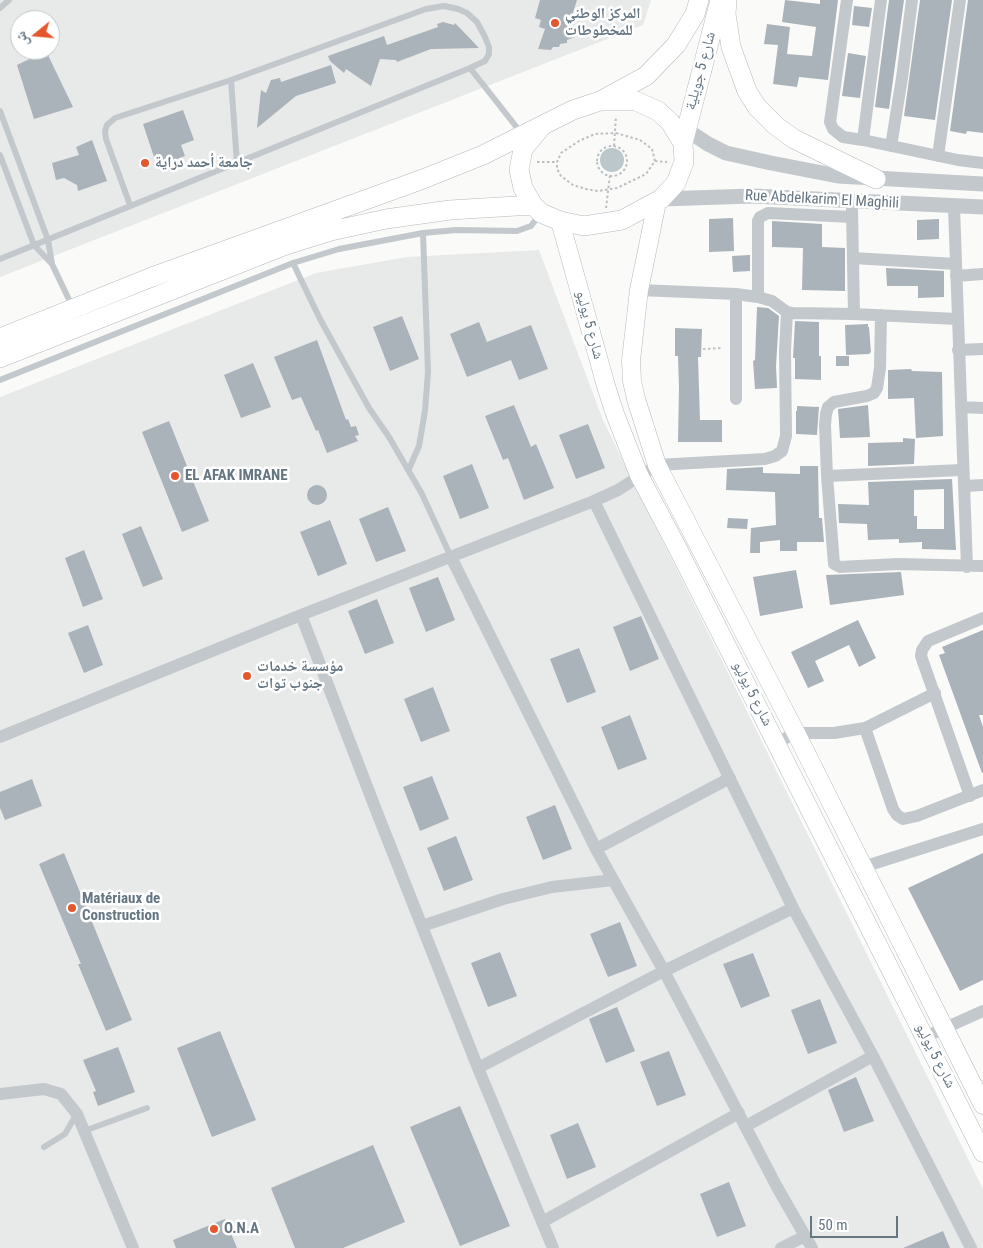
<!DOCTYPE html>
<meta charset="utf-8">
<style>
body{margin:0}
#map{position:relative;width:983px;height:1248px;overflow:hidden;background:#fafaf8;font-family:"Roboto Condensed","Noto Naskh Arabic",sans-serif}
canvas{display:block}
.north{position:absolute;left:10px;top:10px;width:50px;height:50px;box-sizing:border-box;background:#fff;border:1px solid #c1c8cd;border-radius:50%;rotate:253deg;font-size:14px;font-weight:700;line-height:20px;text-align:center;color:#657683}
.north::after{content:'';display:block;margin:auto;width:18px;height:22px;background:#e4572e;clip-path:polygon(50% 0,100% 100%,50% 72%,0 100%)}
.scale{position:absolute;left:810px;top:1216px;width:88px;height:22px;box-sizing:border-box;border:2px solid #657683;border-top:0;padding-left:6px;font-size:15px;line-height:18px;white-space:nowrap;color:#657683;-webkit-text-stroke:4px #fff;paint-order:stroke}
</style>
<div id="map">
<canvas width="983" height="1248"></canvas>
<div class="north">ش</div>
<div class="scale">50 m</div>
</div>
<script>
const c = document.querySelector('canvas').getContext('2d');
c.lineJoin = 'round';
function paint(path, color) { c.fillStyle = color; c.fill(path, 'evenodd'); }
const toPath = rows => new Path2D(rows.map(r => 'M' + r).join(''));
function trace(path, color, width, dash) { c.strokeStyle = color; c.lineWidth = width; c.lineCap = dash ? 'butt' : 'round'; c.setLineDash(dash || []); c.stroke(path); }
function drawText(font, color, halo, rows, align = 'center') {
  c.font = font + ' "Roboto Condensed","Noto Naskh Arabic",sans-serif'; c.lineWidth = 5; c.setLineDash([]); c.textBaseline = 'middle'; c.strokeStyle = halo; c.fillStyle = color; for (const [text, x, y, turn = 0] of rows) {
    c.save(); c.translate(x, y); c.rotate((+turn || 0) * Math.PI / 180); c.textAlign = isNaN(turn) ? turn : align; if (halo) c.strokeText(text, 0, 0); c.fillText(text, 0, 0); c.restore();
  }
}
paint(toPath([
 [0,0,651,0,643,25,0,277],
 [20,20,50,20,50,50,20,50],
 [539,250,603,420,983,1189,983,1248,0,1248,0,397,316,273,407,257]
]), '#e8e9e9');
paint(toPath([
 '600 160a12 12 0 1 1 24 0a12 12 0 1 1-24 0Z'
]), '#bbc7cb');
paint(toPath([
 [540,0,577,0,568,28,575,37,567,40,567,43,560,44,559,47,553,47,551,50,538,49,545,29,539,27,541,20,535,18],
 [785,0,820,4,820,0,838,0,828,80,799,77,797,87,773,84,778,45,764,44,767,24,790,27,787,54,812,56,816,27,782,22],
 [889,0,904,0,889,109,875,107],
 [920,0,952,0,935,120,904,116],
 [968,0,983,0,983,133,967,131,966,134,950,131],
 [854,6,872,8,869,27,852,25],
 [443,22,454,25,455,23,479,48,431,49,397,62,396,60,380,59,371,86,346,69,344,73,330,61,328,56,384,36,387,45,438,27,437,24],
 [46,51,73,107,34,119,17,65],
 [848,53,866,56,860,98,842,96],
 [331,65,336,83,296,96,257,128,261,90,266,93,271,80,280,78,281,82],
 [183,110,194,140,181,145,185,156,164,164,161,154,154,157,143,124],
 [92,140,107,181,78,191,77,185,64,178,56,180,52,163,79,155,76,147],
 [733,218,734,251,709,252,709,219],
 [939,219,939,239,917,240,917,220],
 [772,221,822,224,822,247,845,248,845,291,802,290,803,248,772,247],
 [750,255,750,271,733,272,732,256],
 [886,268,944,271,944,297,918,298,918,286,887,286],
 [757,307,768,308,779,316,776,366,777,388,755,389,753,361,755,360],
 [402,316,419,359,390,371,373,327],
 [795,321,819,322,819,356,821,356,821,380,795,379,795,358,793,358],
 [479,322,487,342,531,325,548,369,519,380,511,360,467,377,450,334],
 [868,324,868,327,869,327,871,352,869,354,846,355,845,325],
 [675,328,702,329,701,357,698,357,700,420,722,420,722,442,678,442,679,388,678,356,675,356],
 [317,340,346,420,348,419,351,427,356,426,359,435,355,436,358,441,327,453,318,430,316,431,301,397,292,400,274,357],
 [836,356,849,356,849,366,836,366],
 [253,363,271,407,241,418,224,375],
 [911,369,912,371,942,372,943,436,916,438,914,398,888,399,888,370],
 [514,405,531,447,536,444,554,488,524,500,508,458,503,460,485,416],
 [868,405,870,437,840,438,838,409],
 [797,406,819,407,817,435,796,434,796,411,797,411],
 [169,421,209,521,182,532,142,432],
 [588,424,605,468,576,479,559,435],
 [903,438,915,439,914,464,868,466,868,443,903,442],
 [472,464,489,508,460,519,443,476],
 [800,466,818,466,819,518,822,518,824,542,797,542,797,551,780,551,780,540,760,542,760,553,750,553,751,528,776,525,775,492,726,490,727,469,763,467,763,473,800,474],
 [952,479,956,550,922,549,922,542,899,543,899,539,868,540,867,524,839,523,838,504,869,505,868,482],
 [944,489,944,529,917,529,917,516,914,516,914,490],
 '307 495a10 10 0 1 1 20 0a10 10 0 1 1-20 0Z',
 [388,507,406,551,376,562,359,519],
 [728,518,748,519,747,529,727,528],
 [330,520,347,564,318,576,300,532],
 [141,526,163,579,143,587,122,534],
 [84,550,103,599,83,607,65,558],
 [796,570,803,608,760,616,753,577],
 [901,572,904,595,830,605,826,575],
 [438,577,455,620,426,632,409,588],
 [377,599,394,643,365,654,348,611],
 [641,616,659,659,630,671,613,627],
 [858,620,876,658,859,667,849,645,815,661,824,681,808,688,791,652],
 [88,625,103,665,84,673,68,633],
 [983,630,983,715,979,715,983,727,983,773,982,773,939,655,945,653,942,647],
 [579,648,596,692,567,703,550,659],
 [433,687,450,731,421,742,404,699],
 [630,715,647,759,618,770,601,727],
 [432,776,449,819,420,831,403,787],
 [32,779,42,806,5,820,0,808,0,792],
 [555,805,572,849,543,860,526,817],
 [456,836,473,880,444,891,427,848],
 [64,853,132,1020,106,1031,78,964,81,964,39,864],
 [983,853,983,980,960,991,908,888],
 [620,922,637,966,608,977,590,934],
 [500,952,517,996,488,1007,471,963],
 [753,953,770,996,741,1008,723,964],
 [820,999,837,1043,808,1054,791,1010],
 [617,1007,635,1051,606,1063,589,1019],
 [220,1031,256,1120,212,1137,177,1048],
 [118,1047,135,1092,98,1106,93,1092,96,1091,83,1060],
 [669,1051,686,1095,657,1106,640,1062],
 [856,1077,874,1121,844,1132,828,1090],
 [460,1106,510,1226,460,1246,410,1127],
 [578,1123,596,1167,567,1179,550,1135],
 [373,1145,405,1222,343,1248,295,1248,271,1188],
 [729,1182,746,1226,717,1237,700,1194],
 [225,1219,237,1248,176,1248,173,1240],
 [943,1231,950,1248,903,1248]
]), '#aab3b9');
const secondary = toPath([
 [657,202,639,290,631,360,632,381,636,399,657,465,796,733,983,1105],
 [560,221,606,386,615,414,639,475,675,543,983,1153]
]);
const primary = toPath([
 [727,0,726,14,731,47,747,91,757,107,776,126,794,139,876,179],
 [602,100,646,76,676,45,695,14,699,0],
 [683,143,720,0],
 [0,338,152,277,423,179,483,155,573,110,600,101,636,101,658,111,670,122,683,143,684,162,676,183,661,199,622,220,584,226,560,221,541,213,533,205,523,188,519,170,523,149,542,126],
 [0,358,286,245,331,231,386,219,450,210,533,205]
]);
trace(secondary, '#b3babf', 19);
trace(primary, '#b5babe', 20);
trace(toPath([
 [616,133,640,140,652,149,655,161,646,174,617,188,598,191,586,189,573,185,561,176,557,169,557,162,561,153,579,141,595,134,616,133],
 [614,146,616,116],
 '597 161a15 15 0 1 1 30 0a15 15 0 1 1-30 0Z',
 [655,161,667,162],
 [537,162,557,162],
 [606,208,610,175],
 [703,349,723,348]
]), '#bbbfc2', 2, [2.5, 2.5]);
trace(toPath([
 [0,8,9,0],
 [470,68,522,134],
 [231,80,237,163],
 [0,111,48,240,52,264,34,245,0,155],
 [0,259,470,68,485,61,489,54,489,47,485,37,477,22,467,13,458,9,444,6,426,9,231,80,115,118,107,125,105,131,106,139,130,205],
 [293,263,320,319,369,408,389,437,422,494,451,557],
 [52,264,73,308],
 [0,380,293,263,339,249,423,233,456,230,517,231,531,226,540,214],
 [409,469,419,446,425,411,428,372,423,233],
 [84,1131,147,1108],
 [44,1147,65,1134,76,1115]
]), '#c3c8cc', 6);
trace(toPath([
 [847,0,830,122,833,129,843,137,863,140,958,160,983,163],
 [863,140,881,0],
 [891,146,902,78,912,0],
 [938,156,960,0],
 [954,207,967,567],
 [852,209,854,314],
 [853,258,956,264],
 [956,276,983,274],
 [639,290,736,294,758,297,772,301,787,312,792,313,854,314,957,319],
 [758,297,758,221,760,217,768,213,852,217],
 [881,315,880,368,877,388,874,393,867,396,834,402,828,407,826,414,825,425,827,476,834,564,840,567,898,564,983,566],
 [958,350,983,349],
 [736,399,736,294],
 [961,407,983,408],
 [827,476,962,470],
 [964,486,983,485],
 [594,501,793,908,873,1056,971,1248],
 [451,557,596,849,664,971,777,1187,812,1248],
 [301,615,376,810,478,1068,553,1248],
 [865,728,893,809,897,815,903,819,917,816,983,790],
 [0,737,301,615,594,501,618,490,657,465,765,459,775,456,782,451,786,436,785,351,787,312],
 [776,743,796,733,834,733,865,728,935,693],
 [970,796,921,656,922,650,928,641,983,618],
 [596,849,730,778],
 [863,867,983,829],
 [422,926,503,899,552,887,613,880],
 [925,1037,983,1011],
 [478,1068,664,971,793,908],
 [0,1094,44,1089,61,1094,77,1114,133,1248],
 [746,1126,873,1056],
 [542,1222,739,1113],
 [781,1248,805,1236]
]), '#c3c8cc', 12);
trace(toPath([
 [678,124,708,144,726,153,771,163,838,176,983,184],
 [661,199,753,196,983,207]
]), '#c3c8cc', 15);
trace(secondary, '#fff', 18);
trace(primary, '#fff', 19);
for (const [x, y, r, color] of [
 [555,23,5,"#e4572e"],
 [145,163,5,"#e4572e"],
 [175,476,5,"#e4572e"],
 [247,676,5,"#e4572e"],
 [72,908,5,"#e4572e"],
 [214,1229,5,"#e4572e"]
]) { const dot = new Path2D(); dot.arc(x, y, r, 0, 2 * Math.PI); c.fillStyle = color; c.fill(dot); trace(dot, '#fff', 2); }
drawText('bold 15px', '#657683', '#fff', [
 ["المركز الوطني",565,14],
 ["للمخطوطات",565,31],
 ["جامعة أحمد دراية",155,163],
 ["EL AFAK IMRANE",185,476],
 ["مؤسسة خدمات",257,667],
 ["جنوب توات",257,684],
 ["Matériaux de",82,899],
 ["Construction",82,916],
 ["O.N.A",224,1229]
], 'left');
drawText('15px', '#657683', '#fff', [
 ["شارع 5 جويلية",701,71,-75],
 ["Rue Abdelkarim El Maghili",822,200,3],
 ["شارع 5 يوليو",589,325,75],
 ["شارع 5 يوليو",752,694,63],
 ["شارع 5 يوليو",935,1056,63]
]);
</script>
